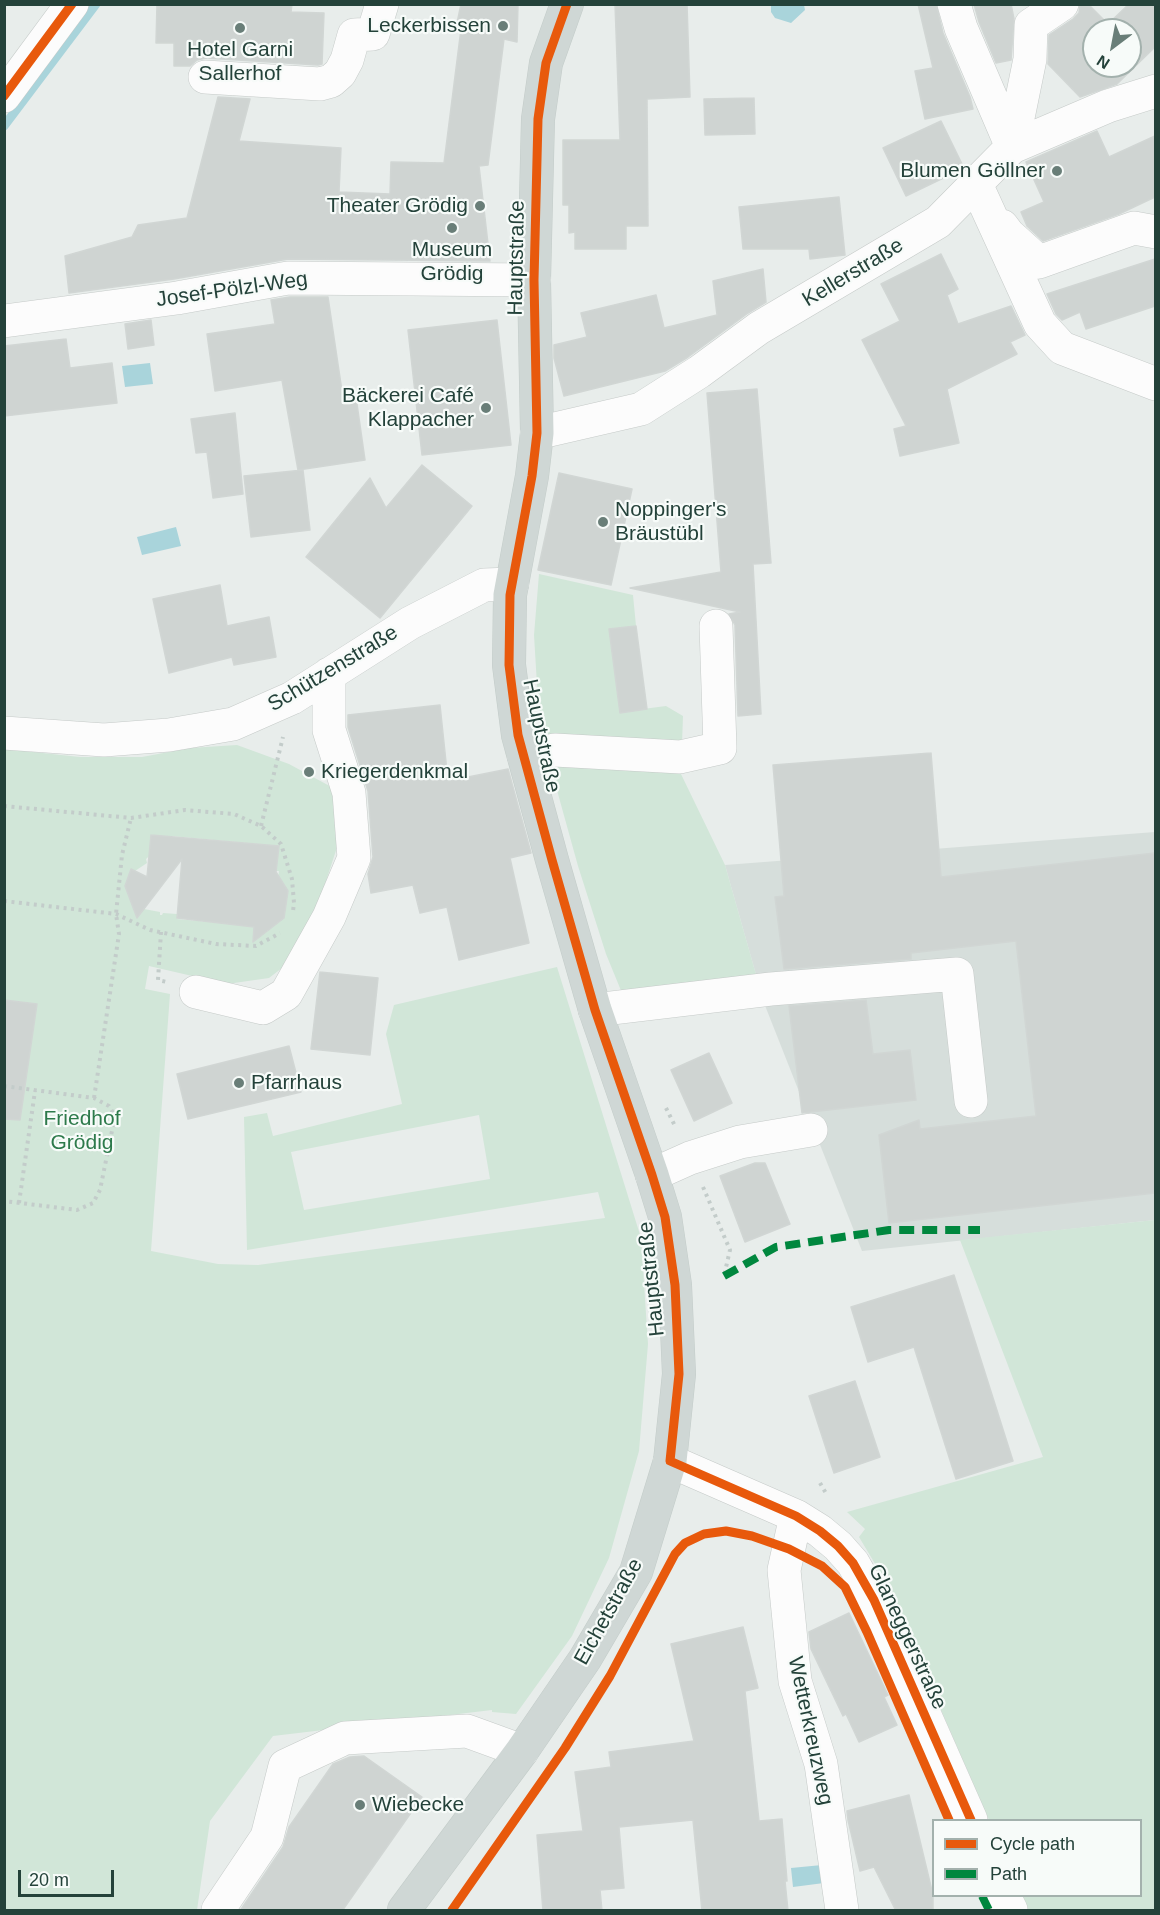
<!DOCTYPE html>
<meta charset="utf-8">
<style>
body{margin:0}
#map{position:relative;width:1160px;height:1915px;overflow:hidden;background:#e8edeb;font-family:Arial,sans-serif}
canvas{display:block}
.frame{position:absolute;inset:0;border:6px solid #24423a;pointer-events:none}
.legend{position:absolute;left:932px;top:1819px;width:210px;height:78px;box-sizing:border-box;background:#f7fbf9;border:2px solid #a3b1ad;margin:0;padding:8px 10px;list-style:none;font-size:18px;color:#24423a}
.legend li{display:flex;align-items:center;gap:12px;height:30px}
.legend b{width:30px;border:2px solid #a3b1ad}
.north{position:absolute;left:1082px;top:18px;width:60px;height:60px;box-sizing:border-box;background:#f7fbf9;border:2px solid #a3b1ad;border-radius:50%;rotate:212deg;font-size:16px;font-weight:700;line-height:24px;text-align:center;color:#24423a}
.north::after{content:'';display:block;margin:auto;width:21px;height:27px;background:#697e78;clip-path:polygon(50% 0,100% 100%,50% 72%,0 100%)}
.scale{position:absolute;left:18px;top:1870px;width:96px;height:27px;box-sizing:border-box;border:3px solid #24423a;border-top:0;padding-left:8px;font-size:18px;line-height:21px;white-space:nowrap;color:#24423a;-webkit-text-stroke:4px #f7fbf9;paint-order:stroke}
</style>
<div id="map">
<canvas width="1160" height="1915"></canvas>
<div class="frame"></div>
<ul class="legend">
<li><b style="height:8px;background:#e8590c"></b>Cycle path</li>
<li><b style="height:8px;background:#00873e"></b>Path</li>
</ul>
<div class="north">N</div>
<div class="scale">20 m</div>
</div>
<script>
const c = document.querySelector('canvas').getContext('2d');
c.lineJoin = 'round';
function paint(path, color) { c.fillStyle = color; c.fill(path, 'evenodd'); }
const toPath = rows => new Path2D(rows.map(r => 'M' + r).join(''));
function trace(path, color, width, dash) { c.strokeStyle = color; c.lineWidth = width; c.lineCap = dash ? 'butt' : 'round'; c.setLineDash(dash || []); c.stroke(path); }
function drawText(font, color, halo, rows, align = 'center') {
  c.font = font + ' Arial,sans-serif'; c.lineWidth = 4.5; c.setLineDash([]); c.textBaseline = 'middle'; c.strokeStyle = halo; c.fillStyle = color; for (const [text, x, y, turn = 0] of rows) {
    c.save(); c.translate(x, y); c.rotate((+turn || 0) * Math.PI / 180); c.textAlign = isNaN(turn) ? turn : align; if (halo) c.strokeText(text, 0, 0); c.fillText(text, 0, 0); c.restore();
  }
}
paint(toPath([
 [1155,832,1155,1220,862,1251,764,1003,725,865]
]), '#d6dedb');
paint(toPath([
 [539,574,633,595,636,626,609,629,620,712,666,706,683,716,682,744,544,741,537,685,534,635],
 [237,745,289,764,337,790,342,832,312,924,295,958,269,978,227,984,149,966,145,989,170,994,151,1251,218,1264,258,1265,605,1218,598,1192,247,1250,244,1117,267,1113,273,1136,402,1104,386,1034,394,1005,557,967,641,1238,648,1344,639,1451,609,1558,572,1636,516,1714,492,1712,492,1710,273,1736,210,1821,197,1910,5,1910,4,1071,36,1004,5,1000,5,749,80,757,142,757,190,748],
 [171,836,278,846,276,871,279,871,278,877,287,897,282,919,277,923,269,923,267,932,254,930,254,926,177,919,177,914,163,913,162,915,160,915,160,912,144,909,141,912,127,892,130,891,135,871,147,863,146,859],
 [479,1115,490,1179,304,1210,291,1152],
 [550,765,680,772,725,865,757,978,622,993,606,954,578,866],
 [1155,1220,1155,1910,1027,1910,1021,1896,1140,1896,1140,1820,989,1820,883,1577,859,1537,865,1529,847,1512,1043,1457,960,1240]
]), '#d1e6d8');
paint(toPath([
 [771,5,804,5,805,10,791,23,775,18,771,12],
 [150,363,153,384,125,387,122,366],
 [176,527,181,546,142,555,137,537],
 [822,1865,824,1883,793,1887,791,1868]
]), '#a9d4db');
trace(toPath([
 [4,126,96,4]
]), '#a9d4db', 9);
const building = toPath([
 [157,4,292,4,291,12,324,13,322,64,318,65,206,58,197,60,190,66,174,66,174,43,156,43,157,4],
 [461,4,518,4,517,42,504,39,488,165,479,166,490,261,288,259,174,279,69,293,65,256,132,237,138,225,187,218,218,97,250,99,239,141,341,148,339,192,390,194,391,162,444,163,461,29,456,28,461,4],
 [615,4,687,4,690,97,647,99,648,226,626,226,626,249,575,249,575,232,569,233,569,205,563,205,563,140,620,140,615,4],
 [918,4,936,4,943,33,970,97,973,109,925,119,915,71,933,68,918,4],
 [974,4,1011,4,1014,19,1011,60,996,63,979,22,974,4],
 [1129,4,1155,4,1155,47,1117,84,1080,97,1048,64,1049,35,1073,19,1079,13,1080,5,1091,7,1108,24,1129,4],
 [1094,30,1130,30,1130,66,1094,66,1094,30],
 [754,98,755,134,705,135,704,99,754,98],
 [941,121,964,168,906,196,883,148,941,121],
 [1097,131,1109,157,1155,136,1155,197,1119,214,1043,241,1027,226,1021,212,1044,202,1026,162,1097,131],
 [839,197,845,255,810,259,809,249,743,249,739,207,839,197],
 [941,254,958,289,947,295,958,324,1011,306,1025,335,1010,342,1017,354,947,389,959,443,900,456,894,429,906,426,862,340,900,321,881,284,941,254],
 [1155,259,1155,306,1086,329,1080,312,1062,320,1056,314,1047,294,1155,259],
 [763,269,766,302,748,313,688,357,665,371,564,396,554,358,554,345,587,337,581,313,656,295,664,328,717,315,713,281,763,269],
 [290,297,328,297,342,391,355,390,365,460,298,470,282,380,215,391,207,334,275,324,271,300,290,297],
 [151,320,154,345,128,349,125,324,151,320],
 [497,320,511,445,422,455,408,330,497,320],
 [66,339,70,368,112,363,117,403,4,416,4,346,66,339],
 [757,389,771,563,753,564,761,714,738,716,735,625,729,614,740,612,630,588,721,572,707,393,757,389],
 [235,413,243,494,213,498,207,452,196,453,191,419,235,413],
 [422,465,472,506,380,618,306,557,370,478,386,508,422,465],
 [303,470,310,530,251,537,244,476,303,470],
 [559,473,632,489,611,585,538,570,559,473],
 [220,585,227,626,269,617,276,657,234,665,232,657,169,673,153,599,220,585],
 [636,626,647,709,620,713,609,629,636,626],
 [440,705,448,781,508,769,531,853,510,858,529,943,459,960,447,907,420,913,413,885,371,893,368,874,373,857,368,791,348,727,348,715,440,705],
 [931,753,941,877,1155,853,1155,1193,889,1223,879,1135,919,1120,920,1129,1036,1116,1016,941,911,953,911,959,784,969,775,897,784,896,773,765,931,753],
 [151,835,279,846,276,872,288,891,284,918,253,942,254,927,177,918,182,859,137,918,125,886,131,869,147,877,151,835],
 [320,972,378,978,370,1055,311,1049,320,972],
 [4,1000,37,1004,20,1120,4,1119,4,1000],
 [866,1000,873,1054,910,1050,916,1100,802,1113,789,1006,866,1000],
 [289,1046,301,1092,188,1119,177,1074,289,1046],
 [709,1053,732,1103,694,1121,671,1070,709,1053],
 [755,1163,765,1163,790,1224,745,1242,720,1176,755,1163],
 [954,1275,1013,1461,956,1479,914,1347,868,1362,851,1307,954,1275],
 [855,1381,880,1457,834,1473,809,1396,855,1381],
 [849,1613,888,1695,884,1697,897,1725,859,1742,846,1714,843,1716,811,1649,809,1632,849,1613],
 [743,1627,758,1688,745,1691,759,1821,782,1819,787,1881,785,1881,788,1911,702,1911,693,1820,619,1827,624,1888,600,1890,602,1911,543,1911,537,1835,583,1831,575,1772,611,1767,609,1752,694,1741,671,1644,743,1627],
 [364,1756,422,1797,342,1911,240,1911,283,1847,289,1827,333,1764,350,1757,364,1756],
 [909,1795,933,1895,933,1911,896,1911,874,1867,860,1871,848,1820,847,1811,909,1795]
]);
paint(building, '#cfd4d2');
trace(building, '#d1d6d4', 1.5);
const minor = toPath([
 [954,4,961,28,1012,147,1030,59,1031,25,1062,4],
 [205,77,320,84,331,81,340,73,347,60,354,35,373,34,382,4],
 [4,96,72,4],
 [976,184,1040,324,1062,348,1156,384],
 [1002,226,1008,234,1039,262,1134,228,1156,232],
 [4,321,177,298,288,278,534,280],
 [537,433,641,409,699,372,759,328,938,222,1012,147,1108,106,1156,91],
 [4,733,104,740,169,735,233,724,292,698,410,623,484,585,512,584],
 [524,756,555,750,680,757,720,748,716,626],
 [196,992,263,1008,286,994,329,917,354,858,349,793,329,730,329,674],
 [595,1010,771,989,957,974,971,1101],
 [652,1175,690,1158,740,1142,811,1130],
 [670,1461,796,1516,820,1531,838,1546,853,1563,874,1600,971,1820],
 [796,1516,784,1570,795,1681,821,1764,842,1910],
 [1004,1896,1011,1910],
 [218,1910,267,1837,285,1766,345,1738,467,1731,522,1751]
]);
const major = toPath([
 [404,1910,522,1751,585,1659,636,1572,670,1461,679,1374,675,1285,665,1217,652,1175,595,1010,552,860,518,735,509,665,510,595,532,476,537,433,534,280,538,119,546,63,567,4]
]);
trace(minor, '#c5cac8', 34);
trace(major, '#c3ccc9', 34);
trace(toPath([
 [4,806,131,818,185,810,234,814,261,826,281,844,292,879,294,903,293,911],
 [261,826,283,737],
 [4,901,116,914,150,930,216,944,256,946,280,933],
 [161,932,158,980,167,982],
 [4,1086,94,1098,109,1106,115,1116,100,1190,93,1203,77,1210,4,1201],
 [94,1098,119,934,116,914,122,855,131,818],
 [666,1108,676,1128],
 [703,1187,730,1250,724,1276],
 [19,1203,35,1091],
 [820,1483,827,1495]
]), '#c3ccca', 4, [3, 4.5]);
trace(minor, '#fcfcfc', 33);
trace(major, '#cfd7d5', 33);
trace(toPath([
 [724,1276,776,1247,889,1230,980,1230],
 [982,1896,989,1910]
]), '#00873e', 8, [15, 8]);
trace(toPath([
 [567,4,546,63,538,119,534,280,537,433,532,476,510,595,509,665,518,735,552,860,595,1010,652,1175,665,1217,675,1285,679,1374,670,1461,796,1516,820,1531,838,1546,853,1563,874,1600,971,1820],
 [4,96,72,4],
 [452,1910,565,1748,610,1676,675,1554,685,1543,704,1534,726,1531,752,1536,789,1549,822,1566,845,1587,867,1632,949,1820]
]), '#e8590c', 9);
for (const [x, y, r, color] of [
 [503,26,6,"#697e78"],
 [240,28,6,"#697e78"],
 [1057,171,6,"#697e78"],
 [480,206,6,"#697e78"],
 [452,228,6,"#697e78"],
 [486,408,6,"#697e78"],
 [603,522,6,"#697e78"],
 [309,772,6,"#697e78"],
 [239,1083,6,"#697e78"],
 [360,1805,6,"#697e78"]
]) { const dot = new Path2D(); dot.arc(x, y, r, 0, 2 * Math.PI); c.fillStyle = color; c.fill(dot); trace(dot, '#f7fbf9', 2); }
drawText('21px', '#24423a', '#f7fbf9', [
 ["Leckerbissen",491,26],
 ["Hotel Garni",240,50,"center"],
 ["Sallerhof",240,74,"center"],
 ["Blumen Göllner",1045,171],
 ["Theater Grödig",468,206],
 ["Museum",452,250,"center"],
 ["Grödig",452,274,"center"],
 ["Bäckerei Café",474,396],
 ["Klappacher",474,420],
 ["Noppinger's",615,510,"left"],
 ["Bräustübl",615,534,"left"],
 ["Kriegerdenkmal",321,772,"left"],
 ["Pfarrhaus",251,1083,"left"],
 ["Wiebecke",372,1805,"left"]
], 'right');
drawText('21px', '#24423a', '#f7fbf9', [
 ["Hauptstraße",517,258,-89],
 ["Kellerstraße",853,273,-31],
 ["Josef-Pölzl-Weg",232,290,-8],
 ["Schützenstraße",333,669,-31],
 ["Hauptstraße",541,736,78],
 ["Hauptstraße",652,1279,-96],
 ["Eichetstraße",609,1612,-61],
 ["Glaneggerstraße",907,1637,65],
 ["Wetterkreuzweg",810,1731,78]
]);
drawText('21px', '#2d7a4b', '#f7fbf9', [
 ["Friedhof",82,1119],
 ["Grödig",82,1143]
]);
</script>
